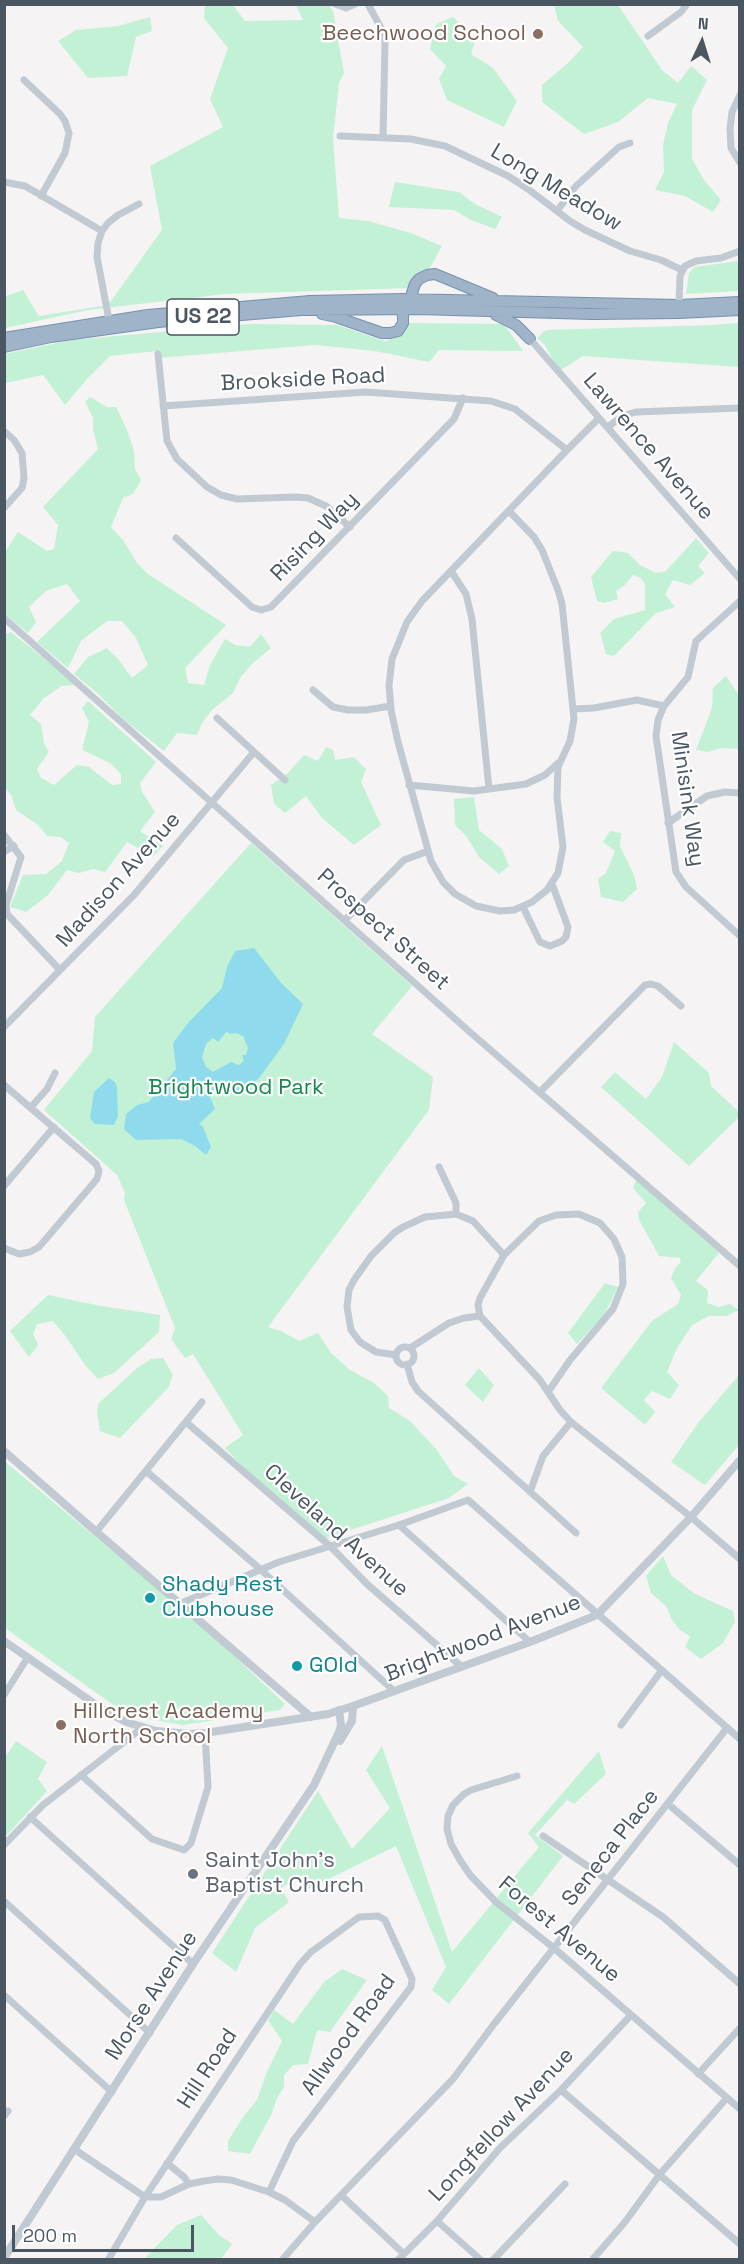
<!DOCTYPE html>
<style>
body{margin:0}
#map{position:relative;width:744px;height:2264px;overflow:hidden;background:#f5f3f3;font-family:"Space Grotesk",sans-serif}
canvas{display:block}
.frame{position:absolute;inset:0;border:6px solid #4a5661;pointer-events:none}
.north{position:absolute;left:672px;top:12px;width:60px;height:60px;-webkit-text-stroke:4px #fff;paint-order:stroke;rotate:4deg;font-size:16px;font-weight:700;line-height:24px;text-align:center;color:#4a5661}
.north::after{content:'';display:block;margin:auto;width:21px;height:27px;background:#4a5661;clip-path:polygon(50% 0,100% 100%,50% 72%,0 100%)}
.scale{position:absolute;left:12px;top:2225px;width:182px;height:27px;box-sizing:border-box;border:3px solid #4a5661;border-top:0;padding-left:8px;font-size:18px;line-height:21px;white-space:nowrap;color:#4a5661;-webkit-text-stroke:4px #fff;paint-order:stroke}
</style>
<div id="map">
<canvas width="744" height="2264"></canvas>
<div class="frame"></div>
<div class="north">N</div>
<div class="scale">200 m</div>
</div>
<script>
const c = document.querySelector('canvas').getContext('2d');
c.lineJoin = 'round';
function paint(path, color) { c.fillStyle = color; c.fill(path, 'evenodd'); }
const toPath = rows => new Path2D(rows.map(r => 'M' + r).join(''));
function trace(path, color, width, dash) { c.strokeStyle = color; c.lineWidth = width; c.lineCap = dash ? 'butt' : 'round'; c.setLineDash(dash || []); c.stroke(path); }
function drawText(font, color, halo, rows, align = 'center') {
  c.font = font + ' "Space Grotesk",sans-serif'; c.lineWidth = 4.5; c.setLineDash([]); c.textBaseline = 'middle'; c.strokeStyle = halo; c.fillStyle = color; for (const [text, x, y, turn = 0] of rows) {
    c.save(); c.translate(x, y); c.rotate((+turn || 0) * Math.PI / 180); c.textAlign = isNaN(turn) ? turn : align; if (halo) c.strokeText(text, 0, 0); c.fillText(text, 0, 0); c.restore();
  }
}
paint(toPath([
 [205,5,233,5,245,21,303,20,296,5,329,5,333,11,344,73,339,83,333,138,339,218,368,221,411,233,442,246,431,266,411,288,225,294,88,310,5,328,4,297,23,290,39,316,108,305,162,230,150,166,223,127,210,99,228,48,204,18],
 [554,5,618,5,662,70,678,83,691,66,707,80,692,110,692,159,704,180,721,200,713,212,685,196,655,190,664,172,663,145,668,123,677,104,648,98,618,122,584,134,542,102,542,85,568,63,583,47,558,21],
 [150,17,152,31,136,37,127,76,88,78,58,41,76,30,118,26],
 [453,17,475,41,471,54,493,68,517,101,504,127,447,100,439,79,446,66,430,49,436,24],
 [395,182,459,192,475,204,502,217,495,229,471,220,454,210,389,207],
 [739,261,739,291,686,294,689,273,694,267],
 [408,323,504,324,523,351,439,350,429,362,375,351,315,345,158,358,157,351,110,356,87,379,65,405,43,375,5,383,4,354,72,340,250,324,337,325,385,341,401,336],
 [739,323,739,367,583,356,559,371,545,345,537,338,546,330,712,325],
 [90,397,107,407,116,407,127,430,134,451,135,469,141,480,133,494,123,498,111,527,123,540,137,563,148,574,226,625,185,668,188,683,204,685,210,665,225,639,235,645,250,647,261,634,271,648,252,664,240,678,233,693,213,709,202,723,197,735,177,733,164,751,122,718,95,691,74,674,88,657,107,648,118,659,132,678,148,665,136,638,122,621,107,621,81,641,68,668,37,642,80,601,67,584,46,591,29,607,36,622,28,633,5,614,5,552,18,532,47,551,54,549,58,525,43,507,98,449,93,429,93,418,85,402],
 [696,538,709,553,698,566,705,573,690,585,673,580,665,594,675,607,656,613,614,656,606,654,600,633,614,619,645,610,645,584,641,578,633,575,625,585,616,591,618,599,604,603,597,601,591,577,613,551,628,553,640,565,656,573,666,571],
 [11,632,77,685,61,686,43,699,30,715,41,724,44,743,49,752,37,769,41,778,54,785,77,765,89,767,112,785,121,784,121,774,110,763,82,750,89,722,82,708,88,701,156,762,140,783,142,792,155,812,140,831,163,846,153,856,127,842,105,872,93,869,79,873,67,870,48,895,26,912,10,907,23,875,46,874,62,861,69,843,61,837,47,836,38,825,16,810,11,795,5,788,4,635],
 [726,676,738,694,739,692,739,749,721,748,708,752,696,750,712,708,713,688],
 [326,747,333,750,335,760,354,757,366,769,361,782,381,825,354,845,322,818,306,796,285,813,274,804,271,785,288,773,304,755,318,761],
 [474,797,479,830,502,849,509,866,499,874,479,857,467,837,455,825,454,799],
 [610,831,621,833,620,846,634,875,637,889,623,902,601,897,598,879,606,873,615,851,603,842],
 [251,843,412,986,372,1034,433,1077,429,1110,268,1327,281,1331,299,1341,318,1333,331,1353,350,1370,374,1383,388,1396,389,1408,410,1421,437,1450,454,1476,468,1484,449,1498,323,1539,244,1468,225,1448,243,1435,193,1354,185,1358,171,1339,175,1328,124,1200,125,1193,117,1175,44,1110,92,1051,95,1017],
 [674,1042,709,1073,711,1086,739,1112,739,1117,689,1166,601,1087,615,1072,646,1099,662,1077],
 [636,1180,719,1253,696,1281,708,1290,707,1303,719,1307,730,1304,739,1310,726,1316,709,1316,692,1325,677,1348,667,1372,679,1385,670,1399,652,1391,644,1400,655,1412,645,1425,601,1388,652,1321,678,1304,681,1295,671,1278,675,1268,681,1262,680,1258,659,1256,639,1220,638,1212,646,1203,633,1188],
 [605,1283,618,1287,604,1315,577,1344,568,1333],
 [48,1295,101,1306,160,1315,159,1332,114,1373,98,1379,85,1365,67,1338,53,1321,37,1324,33,1334,38,1345,29,1357,10,1331],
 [163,1358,173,1375,168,1388,120,1438,100,1431,97,1412,98,1404,136,1369,151,1359],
 [479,1368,494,1385,483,1402,465,1385],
 [739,1375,739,1445,705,1485,671,1462,698,1423],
 [4,1461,181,1608,231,1653,285,1704,280,1710,183,1725,143,1718,112,1704,5,1628],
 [663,1556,671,1575,695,1594,733,1611,735,1622,723,1643,701,1659,685,1647,690,1636,680,1630,672,1620,666,1606,651,1593,646,1576],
 [16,1741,47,1762,38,1779,47,1791,5,1837,5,1756,6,1756],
 [382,1746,452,1952,539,1847,528,1833,599,1751,606,1774,574,1804,567,1800,535,1835,563,1856,449,2004,432,1990,446,1967,396,1846,308,1889,300,1877,281,1888,289,1902,255,1928,236,1972,212,1953,318,1791,352,1849,390,1808,366,1770],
 [342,1969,367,1980,330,2032,317,2030,308,2064,293,2065,284,2075,284,2087,277,2098,272,2113,250,2154,228,2151,228,2141,243,2117,257,2100,266,2074,282,2041,268,2020,274,2010,293,2024,324,1982],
 [201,2215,219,2235,232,2244,221,2259,144,2259,177,2225]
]), '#c3f1d5');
paint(toPath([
 [254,948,281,983,303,1004,284,1044,259,1078,242,1093,226,1085,210,1097,215,1109,199,1124,203,1127,211,1147,206,1155,195,1146,181,1139,136,1140,124,1129,126,1114,137,1105,149,1102,176,1069,173,1043,188,1023,222,988,227,967,235,951],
 [227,1031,229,1034,236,1033,243,1036,248,1048,246,1055,242,1055,244,1061,239,1065,231,1062,213,1072,206,1067,202,1057,206,1044,213,1038,218,1042],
 [109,1078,115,1082,117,1087,118,1116,114,1125,95,1124,90,1118,94,1092]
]), '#90daee');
const trunk = toPath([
 [416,304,412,293,415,284,419,279,427,275,435,274,493,298],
 [322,314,336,317,382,333,390,333,398,331,403,323,403,305],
 [496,315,516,325,530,339],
 [4,338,148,315,310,301,403,299,679,305,740,302],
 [4,347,51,337,158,322,301,310,418,309,592,314,679,313,740,310]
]);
trace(trunk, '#7690ad', 12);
trace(toPath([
 [335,4,346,8,355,4],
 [368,4,382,30,385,42,383,138],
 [648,36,681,12,687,4],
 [24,80,60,114,65,121,69,133,65,153,41,196],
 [740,95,732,112,730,129,731,148,740,163],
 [340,136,411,139,445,146,508,176,528,189,570,221,585,230,630,251,661,260,682,270],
 [4,182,25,186,102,231],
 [557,211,576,186,619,147,630,143],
 [679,305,680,276,685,266,696,261,721,258,740,251],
 [109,320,97,257,98,243,102,231,108,223,118,215,139,204],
 [530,339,740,579],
 [158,354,167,441,177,459,207,487,221,495,237,499,295,497,308,498,326,506,350,527],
 [163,406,366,392,491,401,515,409,567,450],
 [608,427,622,416,636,412,740,408],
 [4,431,14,440,22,453,24,478,22,488,4,508],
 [509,511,534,537,542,550,558,590,562,604,574,719,570,741,558,767,557,797,563,847,558,873,547,890,532,902,514,910,500,911,476,906,455,894,443,882,431,861,398,742,391,710,389,685,392,659,407,622,422,601,567,450,599,418],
 [176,538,252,607,261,610,271,607,454,419,463,398],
 [451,571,466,594,472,619,489,789],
 [740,601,696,641,688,677,664,706,658,720,656,736,676,872,686,887,740,936],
 [4,618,471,1033,740,1266],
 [313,690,333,707,348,710,366,710,391,706],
 [573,709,594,708,637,700,664,706],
 [217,718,285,780],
 [409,785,474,791,526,784,545,775,558,763],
 [668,823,707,796,725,792,740,793],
 [4,835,21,857,6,905,7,914,60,970],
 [4,852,14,846],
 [523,907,540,942,550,946,562,941,566,937,568,927,552,884],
 [345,920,404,860,428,851],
 [4,1027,134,895,254,752],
 [4,1085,96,1164,99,1171,97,1179,39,1247,30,1252,19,1254,4,1248],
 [540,1092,645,985,651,984,658,986,681,1006],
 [31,1107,47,1089,55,1073],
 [439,1167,456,1203,456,1214],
 [4,1186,54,1127],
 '396 1356a9 9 0 1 1 18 0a9 9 0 1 1-18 0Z',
 [410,1348,449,1323,464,1318,480,1316],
 [396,1355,376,1352,360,1342,351,1330,347,1307,349,1290,354,1280,371,1256,394,1233,403,1227,425,1217,456,1214,473,1221,504,1255],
 [407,1364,412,1382,418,1391,576,1533],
 [548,1392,570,1360,613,1309,623,1284,622,1257,614,1239,600,1223,579,1214,556,1215,539,1221,504,1255,480,1298,478,1305,480,1316,540,1380,560,1410,571,1422,691,1517,740,1559],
 [186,1422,330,1546,367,1584,462,1667],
 [146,1471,260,1569,394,1691],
 [530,1492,543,1456,571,1422],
 [399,1525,530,1642],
 [96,1532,202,1402],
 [179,1604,279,1562,399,1525,468,1500,740,1739],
 [4,1695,28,1657],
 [621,1725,662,1670],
 [81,1775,152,1839,184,1850,191,1843,208,1787,205,1733],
 [517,1776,471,1790,464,1794,453,1805,448,1816,447,1829,451,1844,460,1860,470,1875,496,1902,555,1949,740,2109],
 [668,1804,740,1865],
 [30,1817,193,1964],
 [543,1836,663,1917,740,1984],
 [4,1845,43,1805,142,1728],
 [4,1901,150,2033],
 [4,1995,112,2092],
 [698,2074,740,2028],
 [561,2090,740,2244],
 [4,2116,8,2111],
 [74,2149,145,2197,161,2197,189,2184,204,2181,218,2179,231,2180,269,2192,285,2200,315,2222],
 [167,2163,184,2177,189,2184],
 [341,2195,404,2254],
 [437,2221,481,2260],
 [108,2260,145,2197,300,1964,311,1952,359,1917,378,1916,385,1920,412,1979,411,1987,293,2141,269,2192],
 [282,2260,315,2222,453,2079,494,2024,727,1728],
 [398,2260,437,2221,500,2148,561,2090,631,2015],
 [493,2260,565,2184],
 [592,2260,625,2222,660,2174,726,2099]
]), '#c1cad2', 7);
trace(toPath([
 [4,1451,85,1522,311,1717],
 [4,1641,102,1709,126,1722,156,1731,189,1734,205,1733,328,1714,353,1706,530,1642,597,1615,691,1517,740,1460],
 [340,1741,352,1721,353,1706],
 [4,2258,193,1964,314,1785,339,1732,341,1725,339,1710]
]), '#c1cad2', 8);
trace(trunk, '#9fb4c9', 10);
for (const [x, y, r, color] of [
 [538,34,6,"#8d6e63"],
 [150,1598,6,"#0f9aa8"],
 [297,1666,6,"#0f9aa8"],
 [61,1725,6,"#8d6e63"],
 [193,1874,6,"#6b7280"]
]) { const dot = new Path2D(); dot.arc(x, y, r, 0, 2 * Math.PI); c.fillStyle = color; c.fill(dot); trace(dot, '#fff', 2); }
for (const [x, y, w] of [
 [203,317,72]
]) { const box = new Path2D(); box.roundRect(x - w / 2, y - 18, w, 36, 4.5); c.fillStyle = '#fff'; c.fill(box); trace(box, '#4a5661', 1.5); }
drawText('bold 21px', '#4a5661', null, [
 ["US 22",203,317]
]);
drawText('22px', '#785e54', '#fff', [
 ["Beechwood School",526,34],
 ["Hillcrest Academy",73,1712,"left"],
 ["North School",73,1737,"left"]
], 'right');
drawText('22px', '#4a5661', '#fff', [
 ["Long Meadow",556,188,31],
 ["Brookside Road",303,380,-3],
 ["Lawrence Avenue",648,447,49],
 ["Rising Way",315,537,-46],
 ["Minisink Way",687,799,82],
 ["Madison Avenue",119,880,-48],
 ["Prospect Street",383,930,42],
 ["Cleveland Avenue",336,1531,42],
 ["Brightwood Avenue",483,1639,-21],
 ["Seneca Place",611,1848,-52],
 ["Forest Avenue",559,1930,40],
 ["Morse Avenue",152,1996,-57],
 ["Allwood Road",349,2035,-54],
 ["Hill Road",208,2069,-57],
 ["Longfellow Avenue",502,2125,-47]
]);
drawText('22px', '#17864f', '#fff', [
 ["Brightwood Park",236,1088]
]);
drawText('22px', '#0d838f', '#fff', [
 ["Shady Rest",162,1585],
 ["Clubhouse",162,1610],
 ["GOld",309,1666]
], 'left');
drawText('22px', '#5b616d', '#fff', [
 ["Saint John's",205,1861],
 ["Baptist Church",205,1886]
], 'left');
</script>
